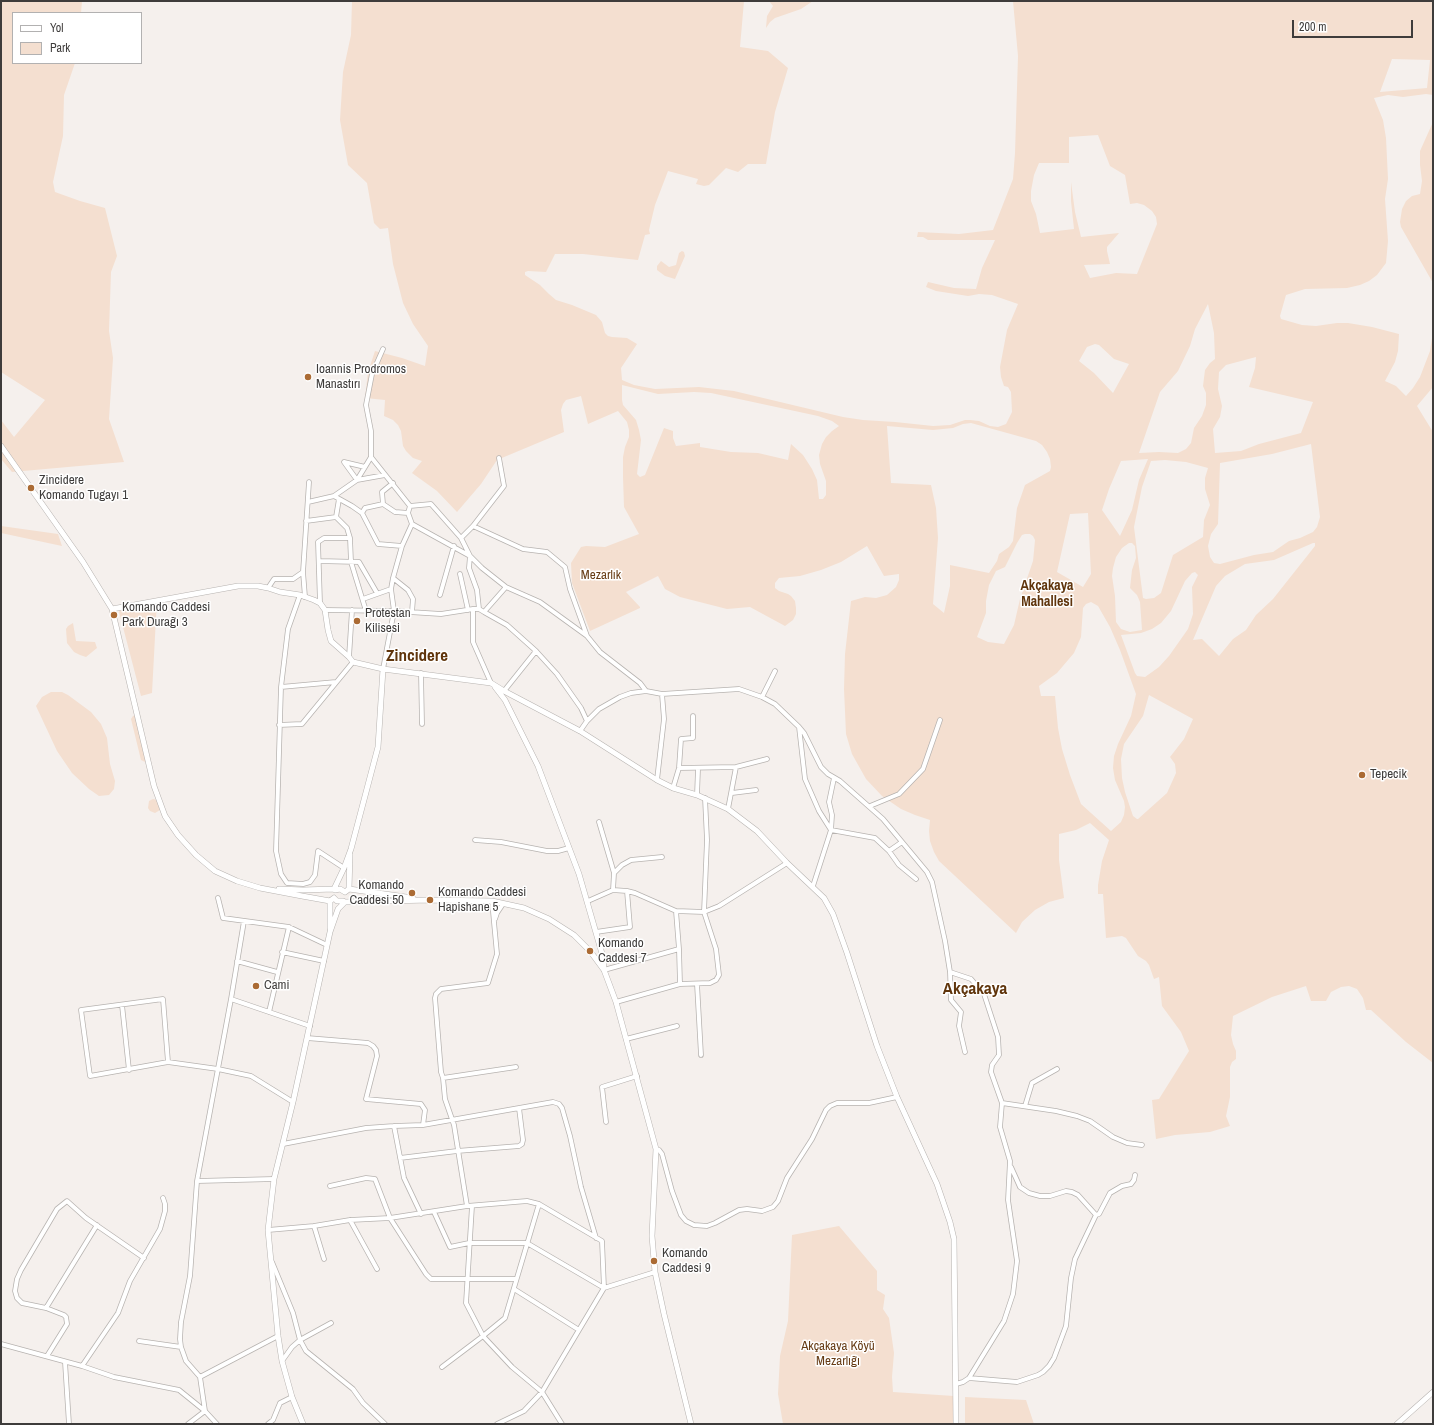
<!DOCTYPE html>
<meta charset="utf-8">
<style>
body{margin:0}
#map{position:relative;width:1434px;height:1425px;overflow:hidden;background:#f5f0ed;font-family:"Archivo Narrow",sans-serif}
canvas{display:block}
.frame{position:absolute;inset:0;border:2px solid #3e3c3b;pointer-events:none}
.legend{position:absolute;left:12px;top:12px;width:130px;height:52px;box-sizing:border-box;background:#fff;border:1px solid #b2b1b1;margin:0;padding:5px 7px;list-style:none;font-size:12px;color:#3e3c3b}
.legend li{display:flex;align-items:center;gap:8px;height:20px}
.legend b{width:20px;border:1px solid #b2b1b1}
.scale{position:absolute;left:1292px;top:20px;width:121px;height:18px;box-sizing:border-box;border:2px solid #3e3c3b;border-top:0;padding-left:5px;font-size:12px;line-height:14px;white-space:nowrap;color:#3e3c3b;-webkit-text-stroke:3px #fff;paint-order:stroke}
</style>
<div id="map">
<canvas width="1434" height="1425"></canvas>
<div class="frame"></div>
<ul class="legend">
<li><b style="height:5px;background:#fff"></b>Yol</li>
<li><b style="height:11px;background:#f4dfd0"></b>Park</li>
</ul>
<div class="scale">200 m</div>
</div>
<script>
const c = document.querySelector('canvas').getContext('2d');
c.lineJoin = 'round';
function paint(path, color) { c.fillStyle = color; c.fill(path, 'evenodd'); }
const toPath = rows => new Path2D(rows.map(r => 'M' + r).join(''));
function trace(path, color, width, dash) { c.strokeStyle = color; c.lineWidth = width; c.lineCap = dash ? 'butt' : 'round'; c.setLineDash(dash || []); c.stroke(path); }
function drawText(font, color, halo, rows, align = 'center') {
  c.font = font + ' "Archivo Narrow",sans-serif'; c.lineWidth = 3; c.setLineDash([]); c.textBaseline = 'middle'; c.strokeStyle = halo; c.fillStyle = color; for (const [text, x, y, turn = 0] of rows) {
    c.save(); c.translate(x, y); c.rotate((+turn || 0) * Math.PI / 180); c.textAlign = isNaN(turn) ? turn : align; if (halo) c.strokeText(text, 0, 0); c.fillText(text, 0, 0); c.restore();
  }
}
paint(toPath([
 [1,1,82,1,81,13,13,13,13,63,75,63,64,95,63,136,53,182,55,192,80,201,105,208,117,256,111,272,109,331,113,358,109,419,124,462,12,472,1,459,1,420,14,437,45,400,1,372],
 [352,1,744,1,740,47,768,51,788,68,775,112,766,164,748,164,738,172,726,168,709,185,704,186,696,184,698,179,668,171,655,205,649,230,650,234,645,235,638,260,583,254,555,254,546,272,528,271,525,272,525,275,540,285,549,294,556,300,572,305,596,315,602,322,605,333,608,336,612,337,627,338,637,344,621,368,622,380,634,385,655,389,699,387,734,391,843,417,863,420,895,422,933,426,950,425,965,420,970,420,979,421,990,426,998,427,1006,424,1012,412,1011,392,1008,387,1004,386,1001,377,1000,367,1007,330,1018,304,992,295,979,294,968,296,936,291,926,287,928,282,954,288,976,289,982,268,995,240,928,240,923,237,917,237,918,232,959,234,993,230,1013,179,1015,153,1018,56,1013,1,1433,1,1433,95,1426,94,1403,97,1388,95,1374,98,1383,120,1386,138,1388,179,1385,199,1388,241,1386,263,1377,275,1369,281,1360,285,1347,288,1305,289,1286,295,1280,316,1281,319,1302,325,1316,326,1337,323,1348,323,1372,327,1399,334,1398,351,1395,362,1385,381,1396,386,1406,396,1413,388,1420,377,1430,351,1432,338,1433,290,1433,387,1417,406,1433,432,1433,1063,1406,1042,1371,1010,1366,1010,1363,998,1357,989,1349,986,1341,987,1331,992,1326,1001,1311,1001,1306,986,1272,997,1233,1016,1231,1035,1233,1044,1236,1051,1236,1059,1232,1062,1230,1067,1230,1097,1226,1116,1230,1126,1210,1132,1175,1135,1156,1139,1152,1100,1159,1099,1189,1051,1181,1032,1162,1006,1159,977,1154,979,1149,965,1146,961,1138,956,1126,938,1122,936,1106,938,1103,894,1098,894,1098,885,1102,861,1109,840,1090,823,1076,830,1059,834,1059,860,1064,898,1049,902,1035,910,1022,922,1016,933,939,861,934,852,930,841,929,831,930,820,915,815,901,809,882,796,866,779,852,754,846,734,844,689,845,654,851,601,865,597,876,598,887,595,896,587,899,580,899,574,884,576,867,546,841,562,821,570,800,576,779,578,775,583,775,588,779,591,788,594,791,596,795,601,796,608,796,614,793,620,785,626,750,607,727,609,680,597,665,589,658,576,626,592,640,607,640,608,590,631,572,583,571,563,581,547,586,546,605,547,639,534,624,507,623,477,623,457,625,447,629,437,629,430,627,422,618,411,588,424,581,396,566,400,563,404,561,410,564,432,497,460,481,484,457,512,437,491,412,473,422,461,413,458,406,451,403,446,401,431,398,425,393,420,384,416,385,400,365,398,368,372,375,351,402,358,425,366,428,346,413,324,403,303,393,264,388,228,380,229,374,223,367,183,348,165,340,120,343,72,351,35],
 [1392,59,1430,60,1427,88,1380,92],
 [1098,135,1110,166,1125,175,1130,204,1137,203,1144,205,1152,211,1156,217,1157,224,1137,274,1116,273,1090,278,1084,265,1110,264,1107,251,1107,247,1119,233,1081,237,1075,212,1071,182,1071,201,1074,229,1040,233,1036,214,1031,201,1031,191,1034,175,1039,163,1069,163,1069,137],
 [1208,304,1214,333,1215,359,1210,363,1205,370,1203,386,1206,393,1206,405,1202,416,1194,428,1191,443,1186,449,1178,453,1159,452,1139,453,1160,392,1178,371,1190,346,1195,329],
 [1095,344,1099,345,1114,359,1129,364,1113,393,1094,373,1079,361,1087,347],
 [1256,357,1255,368,1249,387,1313,402,1301,433,1259,444,1241,451,1215,453,1213,429,1220,417,1222,406,1218,389,1219,372,1226,365],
 [622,385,658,394,694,392,711,393,818,416,832,421,839,426,832,431,826,437,822,444,819,455,820,464,826,481,826,495,823,499,819,499,817,480,812,469,803,455,791,444,788,460,758,453,731,452,700,447,700,443,676,446,673,438,673,431,664,428,645,475,640,477,637,474,641,440,639,430,636,420,623,405,622,400],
 [971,423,1036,441,1042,445,1047,452,1050,459,1051,467,1050,471,1025,485,1017,508,1013,541,1009,547,999,554,997,561,989,573,950,565,950,586,944,613,933,604,938,538,936,508,931,485,891,483,887,426,933,430,953,428,963,424],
 [1311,444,1320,517,1317,527,1313,532,1300,538,1289,541,1273,552,1254,555,1220,564,1214,563,1210,557,1208,546,1211,534,1218,524,1220,463,1272,454],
 [1148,459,1139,480,1132,510,1120,536,1102,510,1109,489,1121,461],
 [1165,460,1186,462,1208,468,1205,478,1205,489,1210,505,1204,520,1203,537,1173,555,1161,593,1154,598,1146,599,1143,598,1134,527,1142,487,1151,461],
 [1088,513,1091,574,1083,587,1057,572,1070,514],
 [1025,534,1030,534,1033,536,1035,540,1034,551,1033,561,1020,599,1014,625,1004,644,988,642,977,637,986,613,986,601,989,585,996,571,1005,567,1017,543,1022,535],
 [1129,543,1132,543,1135,546,1136,558,1132,570,1130,588,1137,595,1140,602,1142,630,1130,632,1121,629,1116,622,1115,596,1112,576,1113,568,1116,557,1122,548],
 [1313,543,1315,543,1315,546,1273,599,1256,615,1246,630,1233,639,1219,656,1202,639,1193,640,1216,586,1225,576,1245,564,1274,560],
 [1195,572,1198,575,1192,587,1193,614,1188,629,1169,656,1159,667,1145,677,1137,676,1135,673,1121,635,1141,633,1152,629,1161,623,1171,611,1185,581,1192,573],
 [1091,602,1098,606,1110,627,1120,650,1136,694,1131,716,1118,744,1114,756,1113,768,1115,780,1124,801,1125,807,1124,815,1121,822,1111,831,1081,804,1070,775,1062,749,1058,728,1055,696,1041,696,1039,686,1057,673,1074,653,1081,637,1083,608,1086,604],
 [1149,695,1193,719,1184,739,1170,757,1175,764,1176,773,1167,793,1138,819,1137,819,1133,816,1125,792,1122,778,1121,759,1124,744,1143,716],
 [769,1,813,1,801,9,775,18,770,22,766,28,767,16,773,6],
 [1433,122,1433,283,1401,227,1400,222,1402,209,1406,201,1412,196,1420,194,1422,181,1420,165,1420,151],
 [682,251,684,252,685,256,675,279,665,276,657,270,657,266,661,261,669,267,676,265,679,253],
 [1,526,58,534,62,546,1,533],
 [157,599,152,693,141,696,118,608],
 [73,623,76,641,95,642,97,648,86,657,80,655,74,652,67,643,66,629,68,626],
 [51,692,62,692,68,695,91,712,101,724,107,738,110,764,115,781,114,789,109,795,99,796,89,789,72,773,57,751,36,706,42,697],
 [135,715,146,762,145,762,141,760,131,719,133,716],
 [153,799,157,800,160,810,155,813,150,811,148,808,149,801],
 [839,1226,877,1271,877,1290,885,1295,883,1309,889,1318,894,1353,892,1377,893,1392,954,1396,953,1424,783,1424,778,1394,780,1356,788,1321,792,1235],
 [965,1397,1026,1400,1034,1424,965,1424]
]), '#f4dfd0');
const minor = toPath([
 [383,349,372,374,366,405,371,431,371,457,410,506,408,513,412,524,470,556,482,568,506,587,540,602,587,636],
 [365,467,344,462,357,480,365,467,371,457],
 [334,496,352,506,362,513,378,544,402,546],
 [339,499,336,517,347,528,350,538,351,562,366,611],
 [308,502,334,496,357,480,385,475],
 [383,504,382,492,393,483],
 [410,506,431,504,461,538],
 [362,513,365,508,383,504,395,512,408,513],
 [306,521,336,517],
 [473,526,523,549,547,552,565,567,570,589,587,636,600,652,640,683,646,691],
 [319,561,359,562,377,593],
 [460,574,468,610],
 [393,578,408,590,413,599,412,612],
 [268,588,274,579,293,579,303,572],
 [300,595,288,629,281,687,276,851,281,874,287,883,303,884,310,882,315,875,318,851,344,868],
 [440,595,454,546],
 [305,597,303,572,309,482],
 [363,599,391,589],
 [320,603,318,542,324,538,350,538],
 [473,609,473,642,491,683],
 [479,609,477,590,469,568,470,556,461,538,473,526,504,486,499,458],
 [325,610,394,611,441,614,473,609,479,609,484,612,507,625,536,651,557,674,581,708,587,721],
 [484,612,506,587],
 [349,657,352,610],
 [383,669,394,611,391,589,393,578,402,546,412,524],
 [421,673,422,724],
 [281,687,336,682],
 [504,691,536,651],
 [762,697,775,671],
 [279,725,302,724,353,662],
 [799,727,805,779,819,811,831,830,875,838,889,851,902,842],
 [580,731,587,721,599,709,620,697,631,693,646,691,662,694,739,689,762,697,775,704,799,727,804,733,821,767,828,774,840,781,883,819,927,872,932,882,945,941,950,972,971,979,984,994,998,1037,999,1055,992,1065,991,1072,1002,1103,1000,1127,1010,1161,1008,1200,1017,1261,1013,1294,1004,1321,969,1378,963,1382,956,1384],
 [679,768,736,767,767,759],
 [657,780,664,719,662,694],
 [673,788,679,768,681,739,693,738,693,716],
 [732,793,756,790],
 [697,795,698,769],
 [870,806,899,794,923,769,940,720],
 [728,809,736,767],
 [599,822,614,873,613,890],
 [475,840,501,842,547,851,558,851,569,848],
 [889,851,899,865,916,879],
 [614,873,622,865,631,860,662,857],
 [813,886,831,830,832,815,829,802,834,778],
 [218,898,223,918,289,927,327,945],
 [588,901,613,890,627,891,635,893,676,911,704,912,719,906,787,863],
 [676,911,679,949,680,984],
 [495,919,497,913,503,904],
 [244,921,231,999,197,1181,190,1276,181,1322,180,1339,181,1347,186,1361,200,1377,278,1336],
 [596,932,630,927,627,891],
 [282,952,324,961],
 [237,961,277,972],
 [604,970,679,949],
 [950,972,951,1000,961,1012,959,1026,965,1052],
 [697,984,701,1055],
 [231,999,310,1026],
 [616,1002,680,984,710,983,716,980,719,975,716,949,704,912,707,840,705,798],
 [122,1005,129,1070],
 [269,1012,289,927],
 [307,1038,368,1043,373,1046,376,1050,377,1056,366,1099,421,1104,425,1110,423,1125],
 [626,1039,677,1026],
 [168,1062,163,999,81,1010,90,1076,168,1062,218,1069,251,1076,293,1102],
 [443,1078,516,1067],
 [1002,1103,1056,1111,1077,1116,1090,1121,1113,1137,1127,1143,1142,1145],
 [1025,1106,1032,1083,1057,1069],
 [606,1122,602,1087,637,1076],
 [283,1144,366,1128,394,1126],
 [656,1149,659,1150,662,1154,672,1191,681,1215,686,1221,694,1225,707,1226,715,1223,739,1210,747,1209,762,1211,773,1207,778,1201,787,1178,812,1139,826,1110,830,1106,837,1103,869,1103,897,1097],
 [400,1158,457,1151,519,1146,522,1144,523,1140,519,1108],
 [1011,1167,1020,1187,1029,1193,1040,1196,1050,1196,1066,1191,1072,1192,1078,1195,1096,1215,1099,1214,1110,1193,1122,1186,1131,1184,1134,1180,1135,1175],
 [197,1181,274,1179],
 [330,1186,366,1178,375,1179,390,1218,426,1274,431,1279,516,1279],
 [467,1206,454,1125,445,1099,443,1078,441,1072,435,998,436,994,441,989,488,983,497,954,492,901],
 [472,1206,466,1303,483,1336,512,1367,542,1392,562,1424],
 [434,1212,450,1247,469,1243,527,1243,604,1288],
 [421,1214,404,1178,394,1126,423,1125,553,1102,559,1104,562,1108,570,1136,581,1187,596,1238],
 [350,1220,377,1269],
 [314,1226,324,1259],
 [268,1230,314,1226,350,1220,390,1218,467,1206,527,1201,539,1204,602,1241,604,1288],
 [272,1262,293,1313,300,1340,306,1351,353,1389,363,1403,385,1424],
 [514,1289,579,1330],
 [46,1308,97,1225],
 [139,1341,181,1347],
 [1,1344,82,1366,114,1377,179,1390,205,1411,188,1424],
 [47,1356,67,1324,66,1317,64,1315,46,1308,22,1303,17,1298,15,1291,17,1279,21,1270,57,1209,67,1201,86,1218,144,1258],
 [282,1361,292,1347,300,1340,331,1323],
 [65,1362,69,1424],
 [82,1366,118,1313,130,1281,160,1229,165,1211,165,1204,163,1198],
 [442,1367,483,1336,505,1318,539,1204],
 [200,1377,205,1411,217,1424],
 [969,1378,1017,1382,1038,1375,1043,1372,1049,1366,1054,1358,1066,1326,1071,1278,1075,1259,1096,1215],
 [268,1424,273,1420,280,1403,292,1397],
 [497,1424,524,1411,542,1392,604,1288,655,1272]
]);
const tertiary = toPath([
 [1,446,83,562,112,609,154,786,165,816,178,835,196,855,215,871,237,881,260,888,302,896,330,901,334,898],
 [112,609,238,586,258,586,268,588,280,592,300,595,314,600,320,603,325,610,328,630,331,641,349,657,353,662,383,669,491,683,504,691,580,731,657,780,673,788,697,795,728,809,757,831,787,863,824,898,833,914,847,953,877,1046,897,1097,937,1184,950,1222,954,1239,956,1424],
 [495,687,505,700,538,766,579,874,603,957,604,970],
 [279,889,303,890,334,889],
 [334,889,344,868,351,849,378,747,383,669],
 [349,889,350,854],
 [335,890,340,889,345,892],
 [345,892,349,889,413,898],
 [334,898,337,901,343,901,345,902,430,900,492,901,524,908,549,919,574,935,590,951,604,970,616,1002,656,1149,652,1236,655,1272,664,1314,691,1424],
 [330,901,330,928],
 [303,1424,292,1397,282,1361,278,1336,268,1230,274,1179,293,1102,330,932,338,909,345,902],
 [1397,1424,1433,1392]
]);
trace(minor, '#b7b3b0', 5.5);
trace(tertiary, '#b7b3b0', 6);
trace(minor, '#fff', 4);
trace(tertiary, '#fff', 5);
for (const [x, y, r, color] of [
 [308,377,4,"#ab6b34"],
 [31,488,4,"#ab6b34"],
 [114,615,4,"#ab6b34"],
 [357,621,4,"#ab6b34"],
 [1362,775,4,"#ab6b34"],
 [412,893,4,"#ab6b34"],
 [430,900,4,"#ab6b34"],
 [590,951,4,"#ab6b34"],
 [256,986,4,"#ab6b34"],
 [654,1261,4,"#ab6b34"]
]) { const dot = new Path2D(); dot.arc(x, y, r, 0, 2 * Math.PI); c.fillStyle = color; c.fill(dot); trace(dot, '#fff', 1.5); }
drawText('13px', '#3e3c3b', '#fff', [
 ["Ioannis Prodromos",316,370],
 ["Manastırı",316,385],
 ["Zincidere",39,481],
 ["Komando Tugayı 1",39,496],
 ["Komando Caddesi",122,608],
 ["Park Durağı 3",122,623],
 ["Protestan",365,614],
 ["Kilisesi",365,629],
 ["Tepecik",1370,775],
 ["Komando",404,886,"right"],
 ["Caddesi 50",404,901,"right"],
 ["Komando Caddesi",438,893],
 ["Hapishane 5",438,908],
 ["Komando",598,944],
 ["Caddesi 7",598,959],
 ["Cami",264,986],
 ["Komando",662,1254],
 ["Caddesi 9",662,1269]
], 'left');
drawText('13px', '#663b14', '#fff', [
 ["Mezarlık",601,576],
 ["Akçakaya Köyü",838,1347],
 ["Mezarlığı",838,1362]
]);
drawText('bold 14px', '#60350c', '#fff', [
 ["Akçakaya",1047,586],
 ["Mahallesi",1047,602]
]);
drawText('bold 17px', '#60350c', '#fff', [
 ["Zincidere",417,656],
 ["Akçakaya",975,989]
]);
</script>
